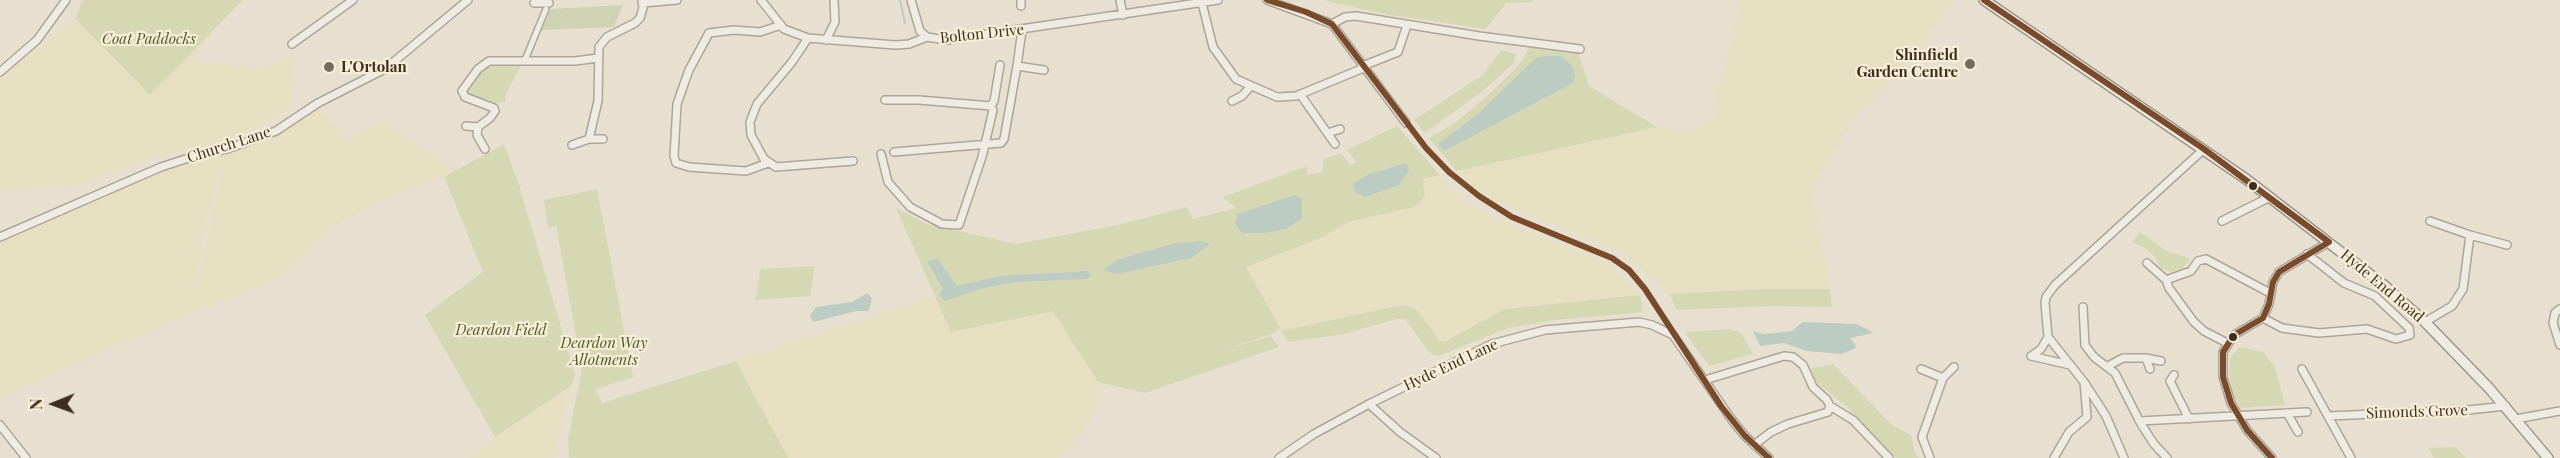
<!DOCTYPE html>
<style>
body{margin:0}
#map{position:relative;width:2560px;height:458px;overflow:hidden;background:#e7e0d1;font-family:"Playfair Display",serif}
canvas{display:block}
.north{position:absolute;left:24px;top:374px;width:60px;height:60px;-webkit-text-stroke:4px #f7eed8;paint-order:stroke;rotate:269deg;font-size:16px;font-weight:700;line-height:24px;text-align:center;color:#3d2e20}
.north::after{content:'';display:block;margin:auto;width:21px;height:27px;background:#3d2e20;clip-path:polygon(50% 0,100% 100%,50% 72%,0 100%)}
</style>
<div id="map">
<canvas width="2560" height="458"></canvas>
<div class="north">N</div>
</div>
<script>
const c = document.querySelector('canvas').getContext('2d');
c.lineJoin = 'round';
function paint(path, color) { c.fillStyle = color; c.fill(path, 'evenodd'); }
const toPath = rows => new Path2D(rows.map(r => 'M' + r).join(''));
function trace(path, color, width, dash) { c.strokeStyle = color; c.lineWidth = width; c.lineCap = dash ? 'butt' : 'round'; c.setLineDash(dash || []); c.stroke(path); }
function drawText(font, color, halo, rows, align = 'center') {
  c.font = font + ' "Playfair Display",serif'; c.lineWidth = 4.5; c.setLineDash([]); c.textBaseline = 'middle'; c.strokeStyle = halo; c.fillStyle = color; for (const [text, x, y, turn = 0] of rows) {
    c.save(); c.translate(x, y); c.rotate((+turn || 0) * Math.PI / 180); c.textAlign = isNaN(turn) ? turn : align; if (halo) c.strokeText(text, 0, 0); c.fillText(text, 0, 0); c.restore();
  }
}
paint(toPath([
 [1740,0,1957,0,1930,31,1925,43,1857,116,1812,187,1830,289,1761,289,1670,294,1621,252,1505,205,1474,187,1457,171,1657,127,1686,131,1713,121,1716,109,1713,88,1723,80],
 [76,19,150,95,215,29,194,60,263,69,294,56,291,108,222,143,153,157,87,183,0,191,0,77],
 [318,108,346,139,385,122,457,171,383,200,331,228,279,279,191,313,0,398,0,241,132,183,276,136],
 [221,168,222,169,194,299,203,234],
 [1440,175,1459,196,1498,219,1607,263,1640,295,1505,309,1444,342,1439,340,1416,310,1402,305,1281,331,1246,267,1323,237,1348,222,1418,206,1422,179],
 [934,296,951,332,1053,310,1098,382,1101,393,1085,430,1059,458,788,458,736,361],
 [571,386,555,458,470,458,501,433]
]), '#e6dfc2');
paint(toPath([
 [82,0,243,0,150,95,76,19],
 [1323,0,1534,0,1533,2,1506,3,1486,29,1384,14],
 [1530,44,1578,51,1589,86,1657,127,1457,171,1429,138,1454,124,1486,97,1514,70,1524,58],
 [1501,50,1516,54,1513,64,1480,93,1425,133,1414,120,1483,75],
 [496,63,522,63,506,94,505,102,497,103,470,95,467,92,469,86,483,69],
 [1397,126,1440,175,1422,179,1425,195,1418,206,1348,222,1323,237,1246,267,1280,328,1270,335,1213,353,1271,336,1279,347,1145,393,1098,382,1053,311,951,332,896,208,927,224,1017,244,1122,224,1187,207,1193,219,1236,208,1223,197,1307,166,1307,175,1322,172,1324,159,1341,153,1350,165,1356,162,1347,150],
 [504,144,519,185,575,375,571,386,495,437,425,315,483,272,444,177],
 [597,189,633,377,597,389,594,385,602,403,736,361,788,458,569,458,568,439,582,369,556,226,548,228,544,200],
 [2140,232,2167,251,2191,259,2181,269,2170,272,2161,268,2155,257,2145,248,2132,242],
 [815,266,810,296,755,300,761,269],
 [1761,289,1830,289,1832,307,1773,306,1676,310,1670,294],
 [1640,295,1643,312,1556,320,1508,328,1438,356,1430,353,1405,319,1397,319,1343,334,1288,342,1281,331,1402,305,1416,309,1439,340,1444,342,1505,309],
 [1730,329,1741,333,1753,354,1709,366,1685,332],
 [2239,347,2263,352,2275,367,2285,405,2241,408,2233,393,2229,374,2230,359],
 [1833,364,1892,425,1911,435,1915,453,1919,458,1896,458,1847,407,1816,382,1809,369],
 [2456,447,2466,458,2434,458,2428,448]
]), '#d6d7b3');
paint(toPath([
 [623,5,614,27,542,30,551,9]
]), '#d1d1b3');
paint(toPath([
 [1547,56,1561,56,1572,65,1575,76,1573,83,1444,151,1438,144,1478,114,1536,58],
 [1406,163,1409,171,1399,185,1365,197,1355,192,1353,184,1369,174],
 [1295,195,1302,199,1302,219,1285,229,1265,233,1242,233,1235,224,1237,214],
 [1200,241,1210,244,1191,258,1117,274,1103,270,1117,260,1172,244],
 [937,258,957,286,999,276,1088,271,1091,275,1086,279,1018,282,983,288,945,301,939,295,943,289,927,261],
 [867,293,872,298,869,311,856,311,813,322,810,316,816,307,852,302],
 [1803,322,1857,324,1874,333,1850,338,1855,344,1856,348,1841,354,1807,351,1784,343,1760,346,1753,331,1764,334,1792,331]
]), '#bcccc2');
trace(toPath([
 [900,0,905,23]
]), '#bcccc2', 2);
const pedestrian = toPath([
 [525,60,546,9]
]);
const minor = toPath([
 [761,0,784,29,808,38,895,45,909,44,927,37],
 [911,0,920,31,927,37,946,40,1218,0],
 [1021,0,1021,6],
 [1120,0,1123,15],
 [1267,0,1332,24,1406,123],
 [534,3,549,3],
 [643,3,677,0],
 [1202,3,1213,47,1236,79,1277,97,1296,96,1366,67],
 [1332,24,1345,17,1356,16,1479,36,1580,49],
 [1022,30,1017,66,1044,70],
 [808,38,792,62,757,104,750,122,751,135,764,159,776,167,853,161],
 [826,40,835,22,834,0],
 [292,44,353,0],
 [1365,65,1398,52,1407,25],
 [0,72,37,40,66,0],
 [1300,94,1335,144],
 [1232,101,1242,96,1251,86],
 [991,106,994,101,1000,65],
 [466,126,478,127,477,135,485,149],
 [478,127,490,118,495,111,494,108,465,97,462,91,478,69,489,61,575,61,598,58],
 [1328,133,1340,129],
 [589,139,598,101,599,47,607,37,635,23,640,18,643,8,642,0],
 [572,145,589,139,603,139],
 [894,152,1001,143,1004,139,1017,66],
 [881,154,888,182,910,207,942,224,959,225,982,157,993,110,991,106,919,100,885,100],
 [768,163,746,171,689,167,676,163,674,156,677,104,689,70,709,33,734,30,760,32,781,25],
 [2222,221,2270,197],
 [2470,235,2507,245],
 [0,237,161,167,201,154,227,149,276,131,318,103,385,69,468,0],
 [2147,263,2166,280],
 [2083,307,2085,345,2094,357,2115,373,2141,424,2154,444,2167,458],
 [2560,309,2555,313,2553,323,2560,345],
 [2263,318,2282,328,2319,333,2367,329,2396,339,2410,335,2409,328,2375,296,2344,283,2307,254],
 [2425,322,2452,306,2463,289,2470,235,2430,221],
 [2048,337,2084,382,2106,416,2124,458],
 [2227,343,2204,331,2194,322,2169,288,2166,280,2191,271,2198,261,2206,259,2270,293],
 [2031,356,2041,349,2048,337,2045,303,2046,297,2055,285,2204,149],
 [2031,356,2070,365],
 [2146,358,2150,369],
 [2108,366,2123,358,2146,358,2161,361],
 [1921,369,1943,378],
 [2302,369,2351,458],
 [2174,375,2170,381,2189,419],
 [1705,380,1784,356,1793,357,1803,365,1813,387,1827,400,1830,406,1828,412,1788,424,1771,432,1754,445],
 [1369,404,1400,432,1436,458],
 [1830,406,1853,420,1889,458],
 [2287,413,2298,432],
 [2328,416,2468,410,2506,406],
 [2516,419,2560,411],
 [2140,421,2307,412],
 [0,425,26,458],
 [1279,458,1314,434,1369,404,1492,344,1545,330,1639,322,1652,325,1673,335,1732,420,1745,436,1769,458],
 [1930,458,1922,437,1943,378,1954,367],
 [2054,458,2069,432,2087,417,2084,382],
 [2272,458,2247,430,2231,403,2223,377,2223,352,2234,335,2263,318,2269,304,2273,282,2279,272,2329,242]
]);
const secondary = toPath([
 [1984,0,2246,179,2385,286,2425,322,2489,388,2548,458]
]);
trace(pedestrian, '#ada599', 8);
trace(minor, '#ada599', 10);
trace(secondary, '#9c958a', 12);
trace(pedestrian, '#efebe3', 5);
trace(minor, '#efebe3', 7);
trace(secondary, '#efebe3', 9);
trace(toPath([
 [1267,0,1306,12,1332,24,1426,148,1449,172,1479,196,1512,217,1612,258,1629,270,1645,289,1721,406,1745,436,1769,458],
 [1984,0,2204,149,2329,242,2279,272,2273,282,2269,304,2263,318,2234,335,2223,352,2223,377,2231,403,2247,430,2272,458]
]), '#7a4b2a', 6);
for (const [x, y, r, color] of [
 [1970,64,6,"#786c5e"],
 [329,67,6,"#786c5e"],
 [2253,186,5,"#3d2e20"],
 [2233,337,5,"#3d2e20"]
]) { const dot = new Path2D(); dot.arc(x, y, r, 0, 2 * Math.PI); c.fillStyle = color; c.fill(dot); trace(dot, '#f7eed8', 2); }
drawText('15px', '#3d2e20', '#f7eed8', [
 ["Bolton Drive",982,34,-6],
 ["Church Lane",229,145,-18],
 ["Hyde End Road",2382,286,40],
 ["Hyde End Lane",1451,365,-25],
 ["Simonds Grove",2417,412,-2]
]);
drawText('italic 15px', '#4d5a26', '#f7eed8', [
 ["Coat Paddocks",149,39],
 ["Deardon Field",501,330],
 ["Deardon Way",604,343],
 ["Allotments",604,360]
]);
drawText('bold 15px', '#3d2e20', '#f7eed8', [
 ["Shinfield",1958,55],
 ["Garden Centre",1958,72],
 ["L'Ortolan",341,67,"left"]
], 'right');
</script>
